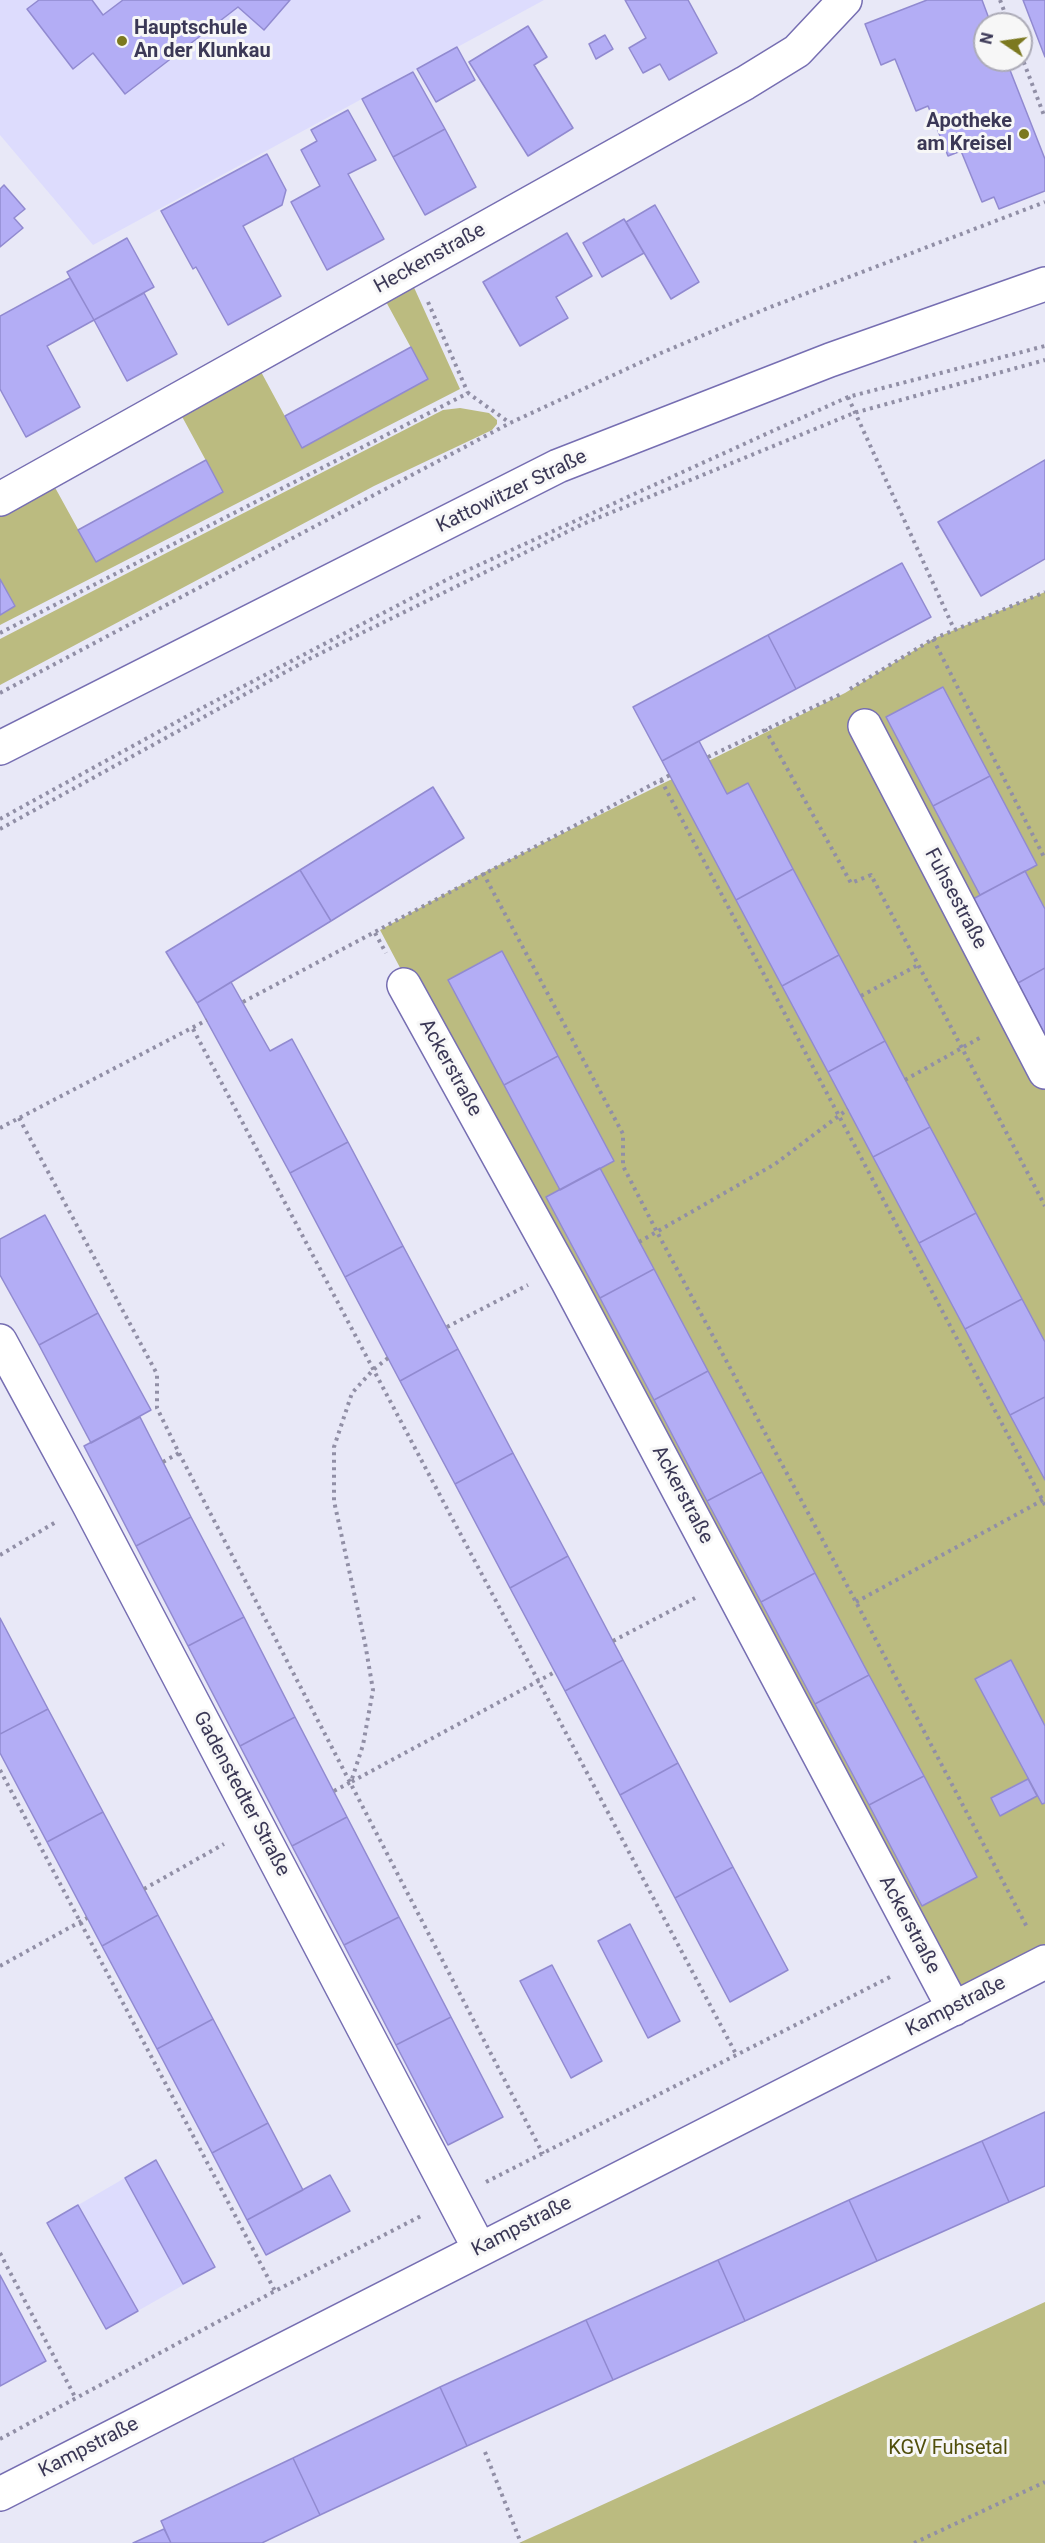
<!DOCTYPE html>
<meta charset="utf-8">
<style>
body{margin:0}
#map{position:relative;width:1045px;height:2543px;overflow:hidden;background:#e8e8f7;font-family:Roboto,sans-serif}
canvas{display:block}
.north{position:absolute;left:973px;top:12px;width:60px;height:60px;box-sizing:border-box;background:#f7f7f7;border:2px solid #acabb7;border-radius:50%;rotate:283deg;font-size:16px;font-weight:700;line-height:24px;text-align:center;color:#3b3856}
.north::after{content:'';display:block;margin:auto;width:21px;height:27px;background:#7c7920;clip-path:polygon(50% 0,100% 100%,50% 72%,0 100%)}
</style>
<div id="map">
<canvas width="1045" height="2543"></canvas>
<div class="north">N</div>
</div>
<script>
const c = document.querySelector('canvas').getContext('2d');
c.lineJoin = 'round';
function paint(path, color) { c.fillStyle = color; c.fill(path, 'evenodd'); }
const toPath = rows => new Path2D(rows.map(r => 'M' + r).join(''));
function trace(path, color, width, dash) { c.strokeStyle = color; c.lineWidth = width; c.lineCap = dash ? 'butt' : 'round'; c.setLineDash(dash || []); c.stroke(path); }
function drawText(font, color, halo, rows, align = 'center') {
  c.font = font + ' Roboto,sans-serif'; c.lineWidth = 6; c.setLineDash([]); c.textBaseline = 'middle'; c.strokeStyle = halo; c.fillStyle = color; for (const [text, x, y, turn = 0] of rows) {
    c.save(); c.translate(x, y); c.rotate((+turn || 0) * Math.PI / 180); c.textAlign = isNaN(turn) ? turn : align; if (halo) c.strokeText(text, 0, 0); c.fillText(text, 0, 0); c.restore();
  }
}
paint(toPath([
 [0,0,544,0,93,245,0,135],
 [156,2160,215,2267,106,2329,47,2223]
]), '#dddcfd');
paint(toPath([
 [412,283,460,389,0,625,0,615,15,606,0,579,0,510,52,482,96,562,223,492,179,411,259,368,302,448,428,379,384,298],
 [460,408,489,413,497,420,497,424,492,430,374,486,0,685,0,639,443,410],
 [1045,592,1045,1962,954,2009,380,930,483,873,845,693,933,639],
 [1045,2302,1045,2543,519,2543]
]), '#bbbb80');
const building = toPath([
 [39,0,92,0,103,15,123,0,290,0,264,30,238,7,125,94,93,53,73,69,27,9,39,0],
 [625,0,688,0,717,53,669,80,660,64,643,73,629,48,646,38,625,0],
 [927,0,982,0,991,24,985,24,985,60,1006,60,1045,159,1045,191,999,209,994,197,982,202,961,151,948,156,928,106,916,111,895,59,881,65,865,24,927,0],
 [1023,0,1045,0,1045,57,1023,0],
 [528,26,547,57,534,65,573,128,528,156,469,62,528,26],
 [605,35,613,49,596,59,589,44,605,35],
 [457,47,475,80,436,102,417,69,457,47],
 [413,72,445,129,393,157,362,99,413,72],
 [348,110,376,160,348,174,384,239,327,270,291,202,320,186,301,150,317,141,311,130,348,110],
 [445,129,476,187,425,215,393,157,445,129],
 [267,154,286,190,282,205,243,226,281,296,228,325,196,267,193,269,161,211,267,154],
 [4,185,25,209,14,218,23,228,0,247,0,189,4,185],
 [655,205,699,282,671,299,626,222,655,205],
 [624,219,644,253,602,277,583,243,624,219],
 [567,233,592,276,556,297,568,318,520,346,483,282,567,233],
 [127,238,154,287,94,320,67,272,127,238],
 [70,278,94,320,47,346,80,407,26,437,0,389,0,316,70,278],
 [144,293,177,354,127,381,94,320,144,293],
 [411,347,428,379,302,448,285,416,411,347],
 [206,460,223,492,96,562,78,530,206,460],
 [1045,460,1045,559,981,596,938,522,1045,460],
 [902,563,931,617,796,689,768,635,902,563],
 [0,579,15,606,0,615,0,579],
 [768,635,796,689,662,761,633,707,768,635],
 [943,687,990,776,933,806,886,717,943,687],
 [699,741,727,794,748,783,793,869,736,900,662,761,699,741],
 [990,776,1037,865,980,895,933,806,990,776],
 [433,787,464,838,331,921,300,870,433,787],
 [793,869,839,955,782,986,736,900,793,869],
 [300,870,331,921,197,1003,166,952,300,870],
 [1025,871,1045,909,1045,968,1018,983,973,899,1025,871],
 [502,951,558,1056,504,1085,448,980,502,951],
 [839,955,885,1041,828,1072,782,986,839,955],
 [1045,968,1045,1035,1018,983,1045,968],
 [231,982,270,1051,292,1039,348,1142,290,1173,197,1003,231,982],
 [885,1041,930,1127,873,1157,828,1072,885,1041],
 [558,1056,614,1161,560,1190,504,1085,558,1056],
 [930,1127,976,1213,919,1243,873,1157,930,1127],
 [348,1142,403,1246,345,1277,290,1173,348,1142],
 [600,1168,654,1269,600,1298,546,1197,600,1168],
 [976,1213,1022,1299,965,1329,919,1243,976,1213],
 [45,1215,98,1313,39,1345,0,1275,0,1239,45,1215],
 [403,1246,458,1349,400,1381,345,1277,403,1246],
 [654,1269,708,1371,654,1400,600,1298,654,1269],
 [1022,1299,1045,1342,1045,1397,1010,1415,965,1329,1022,1299],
 [98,1313,151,1410,91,1443,39,1345,98,1313],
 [458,1349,513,1453,455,1484,400,1381,458,1349],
 [708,1371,762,1472,707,1501,654,1400,708,1371],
 [1045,1397,1045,1480,1010,1415,1045,1397],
 [140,1417,191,1517,136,1546,84,1446,140,1417],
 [513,1453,568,1556,510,1588,455,1484,513,1453],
 [762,1472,815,1573,761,1602,707,1501,762,1472],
 [191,1517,244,1617,188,1646,136,1546,191,1517],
 [568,1556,623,1660,565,1691,510,1588,568,1556],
 [815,1573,869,1675,815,1704,761,1602,815,1573],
 [244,1617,295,1717,240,1746,188,1646,244,1617],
 [0,1618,48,1709,0,1734,0,1618],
 [623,1660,678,1763,620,1795,565,1691,623,1660],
 [1011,1660,1045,1726,1045,1803,1042,1804,975,1679,1011,1660],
 [869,1675,924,1776,869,1805,815,1704,869,1675],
 [48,1709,103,1812,47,1842,0,1753,0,1734,48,1709],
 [295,1717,347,1817,292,1846,240,1746,295,1717],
 [678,1763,733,1867,675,1898,620,1795,678,1763],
 [924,1776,977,1877,922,1906,869,1805,924,1776],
 [1028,1779,1037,1796,1000,1816,991,1798,1028,1779],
 [103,1812,158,1915,102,1946,47,1842,103,1812],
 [347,1817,399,1917,344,1945,292,1846,347,1817],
 [733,1867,788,1970,730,2002,675,1898,733,1867],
 [158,1915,213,2019,157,2049,102,1946,158,1915],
 [399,1917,451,2017,396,2045,344,1945,399,1917],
 [630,1924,680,2021,648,2038,598,1941,630,1924],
 [552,1965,602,2061,571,2078,520,1981,552,1965],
 [451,2017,503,2117,448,2145,396,2045,451,2017],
 [213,2019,268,2123,212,2153,157,2049,213,2019],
 [1045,2112,1045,2186,1009,2202,982,2141,1045,2112],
 [268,2123,303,2190,247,2220,212,2153,268,2123],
 [982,2141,1009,2202,877,2261,849,2200,982,2141],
 [156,2160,215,2267,183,2284,125,2178,156,2160],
 [330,2175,350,2211,266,2255,247,2220,330,2175],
 [849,2200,877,2261,745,2321,718,2260,849,2200],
 [78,2205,138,2311,106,2329,47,2223,78,2205],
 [718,2260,745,2321,613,2380,586,2320,718,2260],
 [0,2275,46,2361,0,2386,0,2275],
 [586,2320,613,2380,467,2446,440,2387,586,2320],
 [440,2387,467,2446,320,2515,293,2458,440,2387],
 [293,2458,320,2515,262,2543,171,2543,161,2521,293,2458],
 [164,2529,171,2543,133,2543,164,2529]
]);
paint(building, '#b3adf5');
trace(building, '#918ad0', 1.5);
const minor = toPath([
 [0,499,745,83,797,51,845,0],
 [865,726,1045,1072],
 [0,748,558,466,830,360,1045,284],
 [404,985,568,1282,954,2009],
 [0,1341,88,1503,479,2248],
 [0,2494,1045,1962]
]);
trace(minor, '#766eb2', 36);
trace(toPath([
 [1000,0,1009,24],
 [1021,55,1045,118],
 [428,302,468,393],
 [848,397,954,629],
 [0,633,468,393,510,423],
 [933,639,1045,859],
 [850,689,933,639,1045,592],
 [0,693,510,423,661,353,768,308,1045,202],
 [765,729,851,883,871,875,1045,1206],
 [708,757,841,694],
 [661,780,1045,1505],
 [0,819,202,708,448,579,777,429,848,397,1045,346],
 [0,829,311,658,583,524,854,413,1045,360],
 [483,873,623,1134,623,1166,657,1232,856,1602,1028,1929],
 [375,933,386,953],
 [861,996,918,965],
 [243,1002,670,775],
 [193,1029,737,2056],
 [905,1080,983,1036],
 [19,1118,157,1374,157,1408,179,1453,543,2154],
 [0,1128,207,1020],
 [639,1242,775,1164,848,1109],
 [447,1327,528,1285],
 [388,1358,373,1370,352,1393,334,1447,334,1501,365,1643,373,1690,363,1745,351,1782,555,1672],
 [163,1462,179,1453],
 [0,1555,56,1522],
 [856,1602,1043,1500],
 [613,1641,695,1598],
 [0,1770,275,2291],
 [334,1791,351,1782],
 [144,1889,224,1844],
 [0,1966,87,1918],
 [486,2182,894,1975],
 [0,2253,75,2397],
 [0,2439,275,2291,421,2216],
 [485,2452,521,2543],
 [914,2543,1045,2482]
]), '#918fa6', 4, [3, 4.5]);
trace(minor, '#fff', 33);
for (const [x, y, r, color] of [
 [122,41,6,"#7c7920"],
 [1024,134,6,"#7c7920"]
]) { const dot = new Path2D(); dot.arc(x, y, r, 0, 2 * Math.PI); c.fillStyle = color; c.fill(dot); trace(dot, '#f7f7f7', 2); }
drawText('bold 20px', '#3b3856', '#f7f7f7', [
 ["Hauptschule",134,29],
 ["An der Klunkau",134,52],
 ["Apotheke",1012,122,"right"],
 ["am Kreisel",1012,145,"right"]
], 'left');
drawText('20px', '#3b3856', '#f7f7f7', [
 ["Heckenstraße",430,259,-29],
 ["Kattowitzer Straße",512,492,-26],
 ["Fuhsestraße",955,899,62],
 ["Ackerstraße",450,1068,61],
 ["Ackerstraße",682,1495,62],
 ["Gadenstedter Straße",241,1794,62],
 ["Ackerstraße",909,1925,62],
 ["Kampstraße",956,2007,-27],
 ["Kampstraße",522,2227,-27],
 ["Kampstraße",89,2448,-27]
]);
drawText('20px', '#514f0c', '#f7f7f7', [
 ["KGV Fuhsetal",948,2449]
]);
</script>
